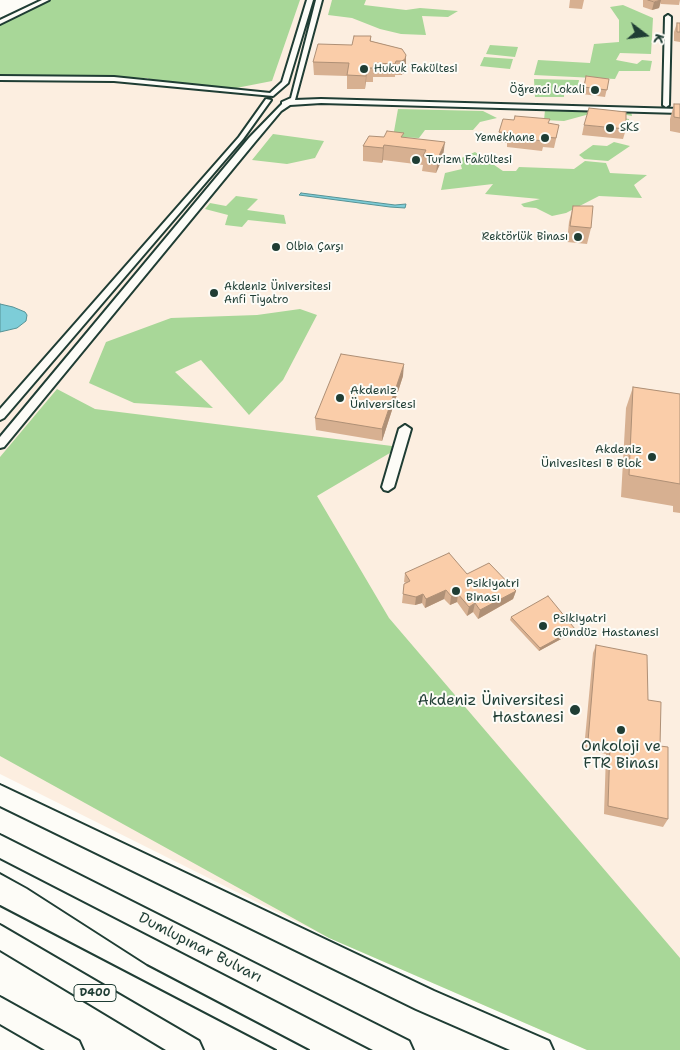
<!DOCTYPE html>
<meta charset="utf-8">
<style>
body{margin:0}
#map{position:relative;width:680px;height:1050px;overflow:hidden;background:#fdfcf7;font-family:"Shantell Sans",sans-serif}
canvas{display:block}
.north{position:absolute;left:620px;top:10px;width:50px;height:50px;-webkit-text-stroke:4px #fdfcf7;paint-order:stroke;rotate:105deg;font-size:14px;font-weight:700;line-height:20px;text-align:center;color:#1f3d34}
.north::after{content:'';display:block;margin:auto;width:18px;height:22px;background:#1f3d34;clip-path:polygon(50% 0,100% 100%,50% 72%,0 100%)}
</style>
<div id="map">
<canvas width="680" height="1050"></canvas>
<div class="north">K</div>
</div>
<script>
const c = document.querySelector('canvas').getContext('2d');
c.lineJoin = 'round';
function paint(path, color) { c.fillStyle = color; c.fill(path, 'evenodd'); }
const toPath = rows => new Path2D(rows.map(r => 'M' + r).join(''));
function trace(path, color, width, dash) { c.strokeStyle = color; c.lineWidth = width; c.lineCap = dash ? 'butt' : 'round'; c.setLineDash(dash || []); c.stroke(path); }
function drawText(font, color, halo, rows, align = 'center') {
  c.font = font + ' "Shantell Sans",sans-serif'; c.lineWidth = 4; c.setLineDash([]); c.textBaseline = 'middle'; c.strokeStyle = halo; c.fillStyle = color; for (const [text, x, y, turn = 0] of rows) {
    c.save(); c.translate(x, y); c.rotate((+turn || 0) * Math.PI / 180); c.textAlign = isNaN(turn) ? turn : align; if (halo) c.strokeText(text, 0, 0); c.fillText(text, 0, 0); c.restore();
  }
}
paint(toPath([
 [48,0,680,0,680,1050,587,1050,329,938,0,774,0,23]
]), '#fceee0');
paint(toPath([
 [48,0,300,0,272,81,226,90,152,84,148,78,0,76,0,23],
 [332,0,366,0,364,5,406,10,420,8,458,11,448,17,422,16,426,35,401,34,380,29,352,18,328,15],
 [623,5,653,18,651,54,620,53,616,60,637,64,642,60,652,61,650,71,619,71,615,79,534,75,538,60,590,63,594,44,619,42,619,20,610,7],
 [490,45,518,47,515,57,486,54],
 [484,57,513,59,510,69,480,66],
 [534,79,579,80,577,93,564,92,564,97,535,97],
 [398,109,483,111,497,118,480,122,473,130,425,130,419,138,393,137],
 [545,110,631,111,632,116,610,112,602,115,629,119,629,120,586,115,564,121,544,120],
 [273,134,324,141,315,158,287,164,252,160],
 [614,142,630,146,608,161,584,159,579,155,593,145,607,146],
 [475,152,503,171,516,171,519,167,574,169,585,161,606,163,610,173,647,175,634,185,642,198,599,196,566,213,552,216,536,208,524,207,521,204,540,199,485,194,493,184,441,190,445,173,462,169,459,159],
 [236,196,258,199,247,210,284,215,286,224,248,220,242,227,225,225,228,215,205,209,210,203,226,206],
 [300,309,317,315,283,380,249,415,201,360,175,372,213,408,134,403,89,383,106,342,171,318,257,315],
 [57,389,95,409,400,447,317,496,389,618,680,958,680,1050,587,1050,329,938,0,756,0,457]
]), '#a8d798');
const water = toPath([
 [301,193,395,205,406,204,405,208,390,207,299,195,301,193],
 [0,304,13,307,25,312,27,315,26,321,17,328,0,332,0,304]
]);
paint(water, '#7dcdd8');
trace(water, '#579396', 1);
const minor = toPath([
 [42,0,49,0,0,24,0,20,42,0],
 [307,0,313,0,288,83,273,96,114,81,0,80,0,76,114,77,270,93,282,82,307,0],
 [316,0,322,0,295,100,321,99,680,109,680,113,321,103,290,105,281,111,255,142,4,447,0,448,0,437,249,138,282,104,282,102,291,98,316,0],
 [668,15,671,17,669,105,666,107,663,105,665,17,668,15],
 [266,99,271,100,243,139,4,418,0,420,0,409,239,137,266,99],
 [405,425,411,429,394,487,388,491,384,490,382,487,399,429,405,425]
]);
const major = toPath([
 [0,785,434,991,549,1041,553,1050,510,1050,416,1009,0,806,0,785],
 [0,835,409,1041,413,1050,373,1050,0,858,0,835],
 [0,925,199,1041,203,1050,166,1050,0,950,0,925],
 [0,997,79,1041,83,1050,45,1050,0,1024,0,997]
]);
trace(minor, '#1f3d34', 4);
trace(major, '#1f3d34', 4);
paint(minor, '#fdfcf7');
paint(major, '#fdfcf7');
trace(toPath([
 [0,873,27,888,147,965,309,1050],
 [0,906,276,1050]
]), '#1f3d34', 2);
paint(toPath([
 [570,0,584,0,582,9,569,8],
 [643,0,680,0,679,5,661,4,661,2,659,8,652,10,643,7],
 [677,23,680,23,680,42,674,41,674,32],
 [371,36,371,41,402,49,406,69,404,73,401,75,395,75,395,77,373,77,373,82,366,82,365,89,347,89,347,76,314,75,313,62,352,45],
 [586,76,609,79,605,97,582,94],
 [674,104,680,104,680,133,670,131,670,119],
 [549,124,557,135,554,148,543,147,542,151,507,147,507,143,497,142,499,132],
 [584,125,626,129,623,139,582,135],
 [384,137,404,137,443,157,436,173,422,171,423,165,383,160,382,163,363,161,363,146],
 [573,206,591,228,587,244,567,242,569,222],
 [403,376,382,441,316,430,315,418],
 [633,387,680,394,680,513,673,512,673,506,621,497,626,408],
 [405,573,467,574,516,591,513,599,478,619,473,612,467,616,457,602,450,605,444,599,425,608,422,603,415,605,402,603,403,594,406,583,404,582],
 [511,617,574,632,539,651,510,620],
 [596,645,648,700,660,746,668,819,663,827,604,814,606,754,584,749,593,653]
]), '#d7b091');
paint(toPath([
 [661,0,659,8,652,10,654,2],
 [406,55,406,69,404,73,401,75,402,61],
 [367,68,366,82,365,89,366,76],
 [445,142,443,157,436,173,438,158],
 [384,145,383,160,382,163,383,148],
 [404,364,403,376,382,441,382,429],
 [446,590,444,599,425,608,426,599],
 [516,591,513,599,478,619,480,610],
 [423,594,422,603,415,605,416,597],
 [458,594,457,602,450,605,451,596],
 [475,603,473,612,467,616,469,607],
 [575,629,574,632,539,651,540,648]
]), '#af9076');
const building = toPath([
 [648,0,661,0,654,2,648,0],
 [677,23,680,23,680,32,677,32,677,23],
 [354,36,371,36,370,41,402,49,406,55,405,59,402,61,396,61,395,64,374,63,373,68,367,68,366,76,347,75,349,63,313,62,318,44,352,45,354,36],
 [586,76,609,79,607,90,584,87,586,76],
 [674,104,680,104,680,118,674,117,674,104],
 [589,108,626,112,626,129,584,125,589,108],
 [515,116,550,119,548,123,559,125,556,138,545,137,544,141,508,137,510,133,499,132,503,119,514,120,515,116],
 [387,131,404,133,401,137,445,142,438,158,423,156,426,150,384,145,383,148,363,146,369,136,384,137,387,131],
 [573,206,593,206,591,228,570,226,573,206],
 [341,354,404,364,382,429,315,418,341,354],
 [633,387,680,394,680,484,629,475,633,387],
 [449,553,467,574,489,563,516,591,480,610,475,603,469,607,458,594,451,596,446,590,426,599,423,594,416,597,403,594,404,584,410,581,405,573,449,553],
 [548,596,575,629,540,648,511,617,548,596],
 [596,645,647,655,648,700,661,702,660,746,668,747,668,819,608,806,610,746,588,741,596,645]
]);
paint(building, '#facda9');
trace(building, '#af9076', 1);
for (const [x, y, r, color] of [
 [364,69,5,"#1f3d34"],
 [595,90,5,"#1f3d34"],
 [610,128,5,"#1f3d34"],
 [545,138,5,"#1f3d34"],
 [416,160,5,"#1f3d34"],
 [578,237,5,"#1f3d34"],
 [276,247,5,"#1f3d34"],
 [214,293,5,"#1f3d34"],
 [340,398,5,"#1f3d34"],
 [652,457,5,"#1f3d34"],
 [456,591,5,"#1f3d34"],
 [543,626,5,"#1f3d34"],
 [575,710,6,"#1f3d34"],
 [621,730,5,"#1f3d34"]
]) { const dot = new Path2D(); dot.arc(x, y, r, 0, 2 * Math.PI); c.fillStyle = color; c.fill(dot); trace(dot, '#fdfcf7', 2); }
drawText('11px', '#1f3d34', '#fdfcf7', [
 ["Hukuk Fakültesi",374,69],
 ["Öğrenci Lokali",585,90,"right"],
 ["SKS",620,128],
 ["Yemekhane",535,138,"right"],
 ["Turizm Fakültesi",426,160],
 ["Rektörlük Binası",568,237,"right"],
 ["Olbia Çarşı",286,247],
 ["Akdeniz Üniversitesi",224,287],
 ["Anfi Tiyatro",224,300]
], 'left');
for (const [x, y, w] of [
 [95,993,42]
]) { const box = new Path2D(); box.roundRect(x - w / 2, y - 8.5, w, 17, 4); c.fillStyle = '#fdfcf7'; c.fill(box); trace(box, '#1f3d34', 1); }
drawText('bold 11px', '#1f3d34', null, [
 ["D400",95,993]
]);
drawText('12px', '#1f3d34', '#fdfcf7', [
 ["Akdeniz",350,391],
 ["Üniversitesi",350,405],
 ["Akdeniz",642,450,"right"],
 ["Ünivesitesi B Blok",642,464,"right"],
 ["Psikiyatri",466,584],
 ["Binası",466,598],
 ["Psikiyatri",553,619],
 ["Gündüz Hastanesi",553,633]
], 'left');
drawText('15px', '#1f3d34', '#fdfcf7', [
 ["Akdeniz Üniversitesi",564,701],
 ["Hastanesi",564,718],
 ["Onkoloji ve",621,747,"center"],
 ["FTR Binası",621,764,"center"]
], 'right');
drawText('15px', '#1f3d34', '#fdfcf7', [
 ["Dumlupınar Bulvarı",200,948,27]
]);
</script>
